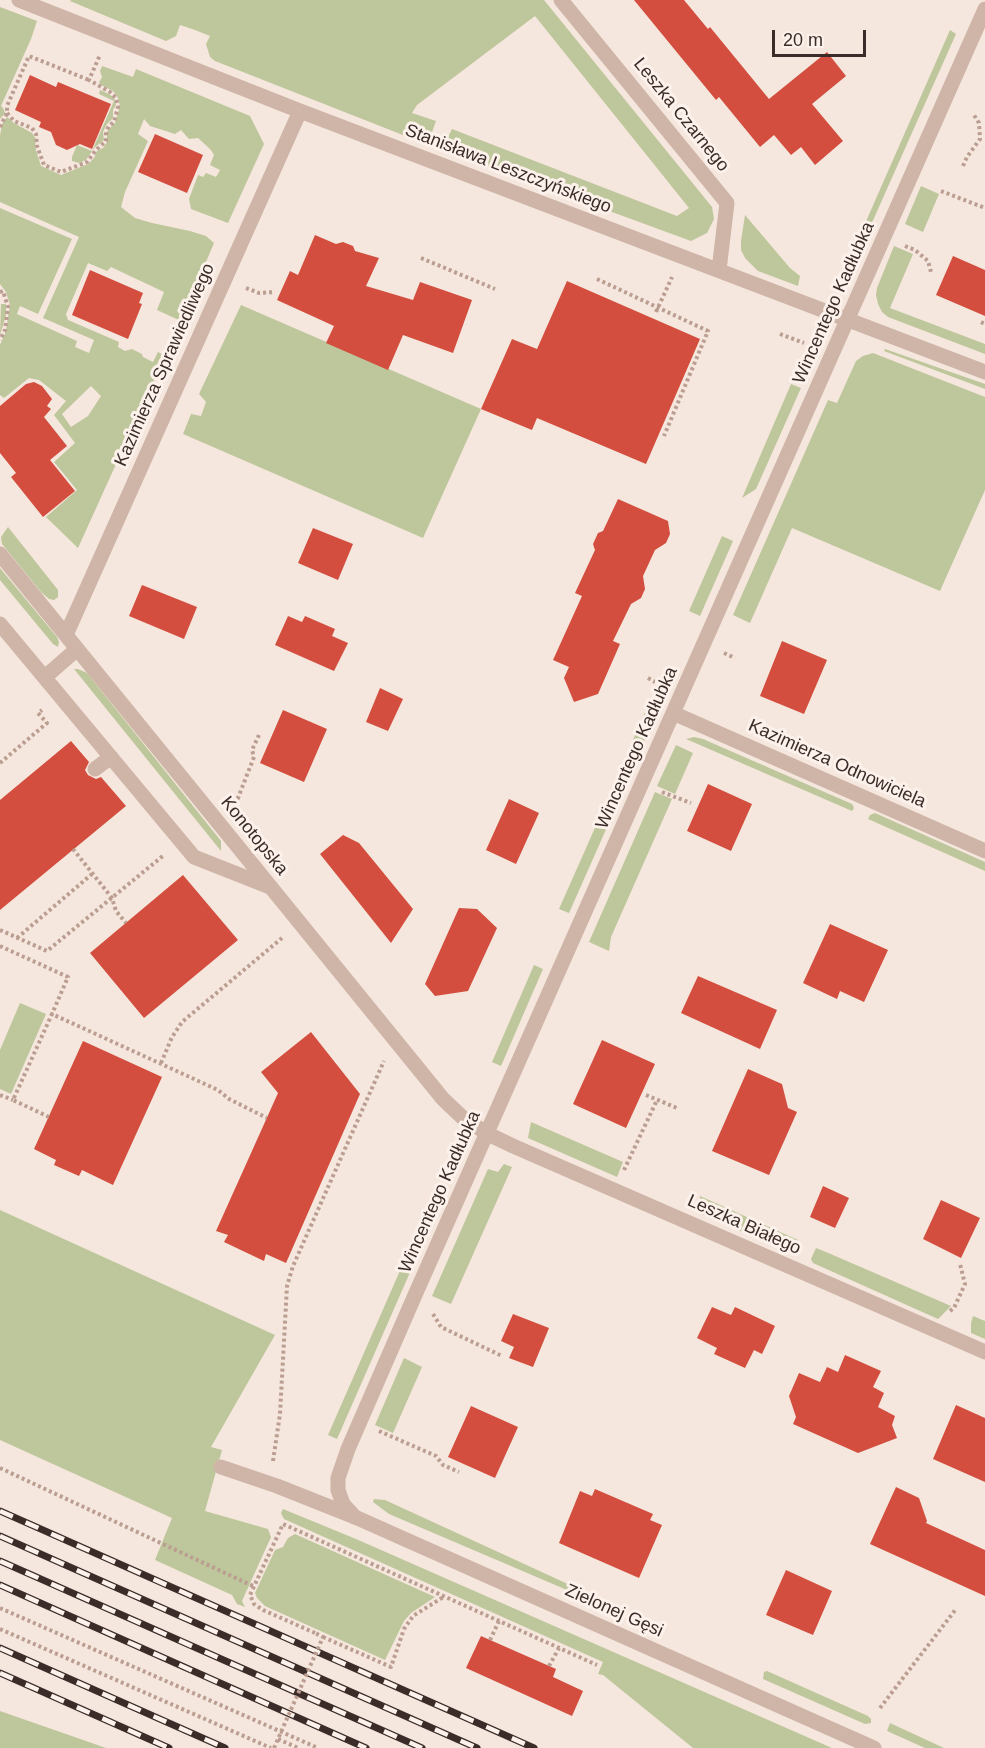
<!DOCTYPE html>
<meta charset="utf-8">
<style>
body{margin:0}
#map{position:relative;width:985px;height:1748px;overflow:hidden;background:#f5e7dd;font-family:Arial,sans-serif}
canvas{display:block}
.scale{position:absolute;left:772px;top:30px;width:94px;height:27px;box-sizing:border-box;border:3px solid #3b2c29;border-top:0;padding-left:8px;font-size:18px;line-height:21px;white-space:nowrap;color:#3b2c29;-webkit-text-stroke:4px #fcf2eb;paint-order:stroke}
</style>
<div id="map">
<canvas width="985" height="1748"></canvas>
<div class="scale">20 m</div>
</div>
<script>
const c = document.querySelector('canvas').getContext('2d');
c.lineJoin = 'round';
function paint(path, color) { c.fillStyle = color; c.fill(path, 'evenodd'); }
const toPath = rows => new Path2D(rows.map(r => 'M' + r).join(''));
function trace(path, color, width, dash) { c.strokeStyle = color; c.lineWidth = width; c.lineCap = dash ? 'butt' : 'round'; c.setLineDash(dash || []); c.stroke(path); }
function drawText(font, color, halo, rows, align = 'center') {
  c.font = font + ' Arial,sans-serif'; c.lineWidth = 6; c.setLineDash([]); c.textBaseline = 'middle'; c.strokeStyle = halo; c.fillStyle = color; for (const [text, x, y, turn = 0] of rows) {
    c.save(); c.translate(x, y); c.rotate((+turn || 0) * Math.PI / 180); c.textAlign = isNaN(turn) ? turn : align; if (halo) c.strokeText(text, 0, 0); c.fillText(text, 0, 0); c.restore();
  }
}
paint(toPath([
 [71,0,544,0,712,207,714,219,707,233,691,241,454,154,448,150,446,141,452,129,677,216,689,208,535,16,417,105,412,113,436,121,431,135,423,140,413,139,215,61,210,57,206,44,210,36,195,30,180,25,176,36,166,41,70,1],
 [0,7,37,21,31,39,1,106,3,108,5,113,0,119],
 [950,30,956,34,846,281,842,276],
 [102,66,133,77,136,69,250,116,264,144,228,223,191,209,189,199,198,175,203,177,206,173,216,177,220,170,210,165,214,155,211,150,198,138,189,139,181,130,175,134,150,126,144,119,138,134,148,141,125,192,121,207,135,218,152,223,190,231,206,236,214,243,181,321,157,310,164,292,111,267,107,271,88,263,66,314,68,320,119,342,118,347,125,351,132,349,142,354,143,357,153,362,158,352,165,356,78,548,46,517,77,490,54,462,75,443,54,415,66,401,39,380,29,378,4,398,0,395,0,345,6,331,10,305,6,292,0,284,0,208,72,239,38,314,20,306,17,314,77,341,75,347,89,353,94,340,43,318,79,237,0,202,0,136,2,124,7,117,14,123,32,133,36,139,35,147,41,166,61,175,88,164,94,158,97,151,103,148,107,142,107,132,111,127,115,123,120,106,118,98,113,91,101,85,99,82,102,77,100,71],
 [91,386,101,396,88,416,71,427,62,414],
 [100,90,109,94,114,98,116,105,113,110,113,118,107,124,103,132,104,140,95,147,86,160,79,163,72,161,72,157,77,145,92,151,114,101,99,94],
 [921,186,939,194,923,232,905,224],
 [745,215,790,268,800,276,798,286,758,271,745,258,741,250,741,241],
 [894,246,913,254,890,308,985,344,985,354,888,317,882,312,878,304,876,295,877,288],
 [1,304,6,304,6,315,0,335],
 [241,305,481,409,423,538,183,434,191,414,201,416,206,402,199,394],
 [885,349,985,384,985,389,884,351],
 [873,353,985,397,985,490,940,591,792,528,750,623,733,615,828,400,837,403,856,361,863,356],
 [791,384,801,388,756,489,742,498],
 [8,527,58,590,58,597,54,600,49,599,41,592,2,544,1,537],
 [722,536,733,541,700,616,689,611],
 [0,568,57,637,59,642,58,647,53,644,0,580],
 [74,669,78,669,87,673,221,841,221,851],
 [649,703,657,712,636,760,626,756],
 [694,737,703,739,852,804,854,808,852,811,686,739],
 [676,745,693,753,675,794,657,786],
 [655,792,672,799,611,937,609,951,589,942],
 [875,813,985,862,985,871,868,819,870,815],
 [598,821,608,825,569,913,559,909],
 [534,965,543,969,501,1066,492,1062],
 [20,1003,46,1014,11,1094,0,1089,0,1050],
 [531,1122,623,1162,617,1177,528,1138],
 [504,1164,512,1167,451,1304,432,1296,488,1169,498,1172],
 [700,1196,798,1240,792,1251,788,1252,699,1213],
 [427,1209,436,1213,337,1439,328,1435],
 [0,1210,275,1335,211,1447,222,1450,205,1511,268,1529,271,1537,242,1601,245,1607,237,1604,232,1595,155,1560,172,1518,0,1440],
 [816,1248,826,1252,951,1306,938,1319,813,1263,811,1259],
 [973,1316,985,1321,985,1339,971,1333,971,1323],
 [404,1358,422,1367,393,1433,375,1425],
 [374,1499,385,1500,570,1585,567,1590,389,1514,373,1502],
 [283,1509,356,1539,832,1748,693,1748,603,1675,598,1674,603,1662,284,1519,281,1513],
 [295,1534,435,1597,411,1613,404,1621,385,1660,265,1606,257,1598,255,1593,275,1550,283,1547,288,1538],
 [767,1671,868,1716,871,1719,871,1723,865,1724,763,1679,764,1672],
 [0,1711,106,1748,0,1748],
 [890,1723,944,1748,925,1748,887,1731]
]), '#bec69b');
paint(toPath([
 [634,0,684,0,708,29,710,27,769,99,827,52,846,76,812,104,843,141,815,165,801,147,791,155,774,135,760,147,719,97,716,100],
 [30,75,56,87,58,82,111,104,92,149,80,144,67,150,56,145,51,132,39,127,41,122,15,110],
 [155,134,203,155,187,193,138,172],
 [315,235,336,244,343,242,353,246,355,251,379,258,366,286,413,300,420,282,472,300,453,353,403,335,388,370,326,343,334,326,277,300,290,271,298,275],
 [953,256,985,270,985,316,936,295],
 [90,270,143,293,139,303,142,304,128,339,72,315],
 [567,281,700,339,646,464,537,418,532,430,481,409,512,339,537,349],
 [34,382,42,386,52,399,47,406,51,409,44,417,67,446,50,460,75,491,43,517,11,477,16,473,0,453,0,406,26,384],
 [618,499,668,521,670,534,666,543,655,550,643,576,645,589,641,598,631,604,613,641,620,644,598,694,574,702,564,678,569,667,553,660,582,596,575,593,595,550,593,544,598,533,603,531],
 [313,528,353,544,338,580,298,563],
 [142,585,197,607,184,639,129,616],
 [288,616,302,622,305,616,335,629,332,636,348,643,334,671,275,645],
 [782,641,827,660,804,714,760,696],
 [380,688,403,699,388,731,366,722],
 [283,710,327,729,304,782,260,763],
 [71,741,89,762,85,770,88,775,96,779,101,777,126,806,0,910,0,800],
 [708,784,752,804,731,851,687,831],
 [509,799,539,813,516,864,486,850],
 [343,835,359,843,413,909,391,943,320,854],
 [183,875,238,940,144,1018,90,953],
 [459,908,477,909,497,928,468,991,435,996,425,984],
 [830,924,888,950,864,1002,840,991,837,999,803,983],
 [698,976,777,1010,760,1049,681,1013],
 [311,1032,360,1094,286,1263,266,1254,264,1261,224,1242,228,1235,216,1231,278,1093,261,1072],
 [602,1040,655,1064,626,1128,573,1104],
 [83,1041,162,1077,113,1185,82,1170,79,1176,54,1165,56,1160,34,1149],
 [748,1069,782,1084,788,1108,797,1112,769,1175,712,1151],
 [823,1186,849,1198,835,1228,810,1217],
 [941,1200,980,1218,961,1258,923,1239],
 [712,1307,731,1315,735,1307,775,1326,762,1354,754,1350,745,1368,714,1354,717,1348,697,1338],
 [513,1314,549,1328,533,1367,509,1358,514,1347,501,1341],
 [845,1355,881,1371,873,1387,884,1393,878,1407,895,1416,892,1425,897,1438,858,1453,793,1424,796,1417,789,1396,799,1373,820,1382,827,1367,838,1372],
 [956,1405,985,1418,985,1482,933,1459],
 [471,1406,518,1427,495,1478,448,1457],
 [896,1487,919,1498,927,1521,926,1523,985,1550,985,1596,870,1544],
 [595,1489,653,1514,650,1520,662,1525,639,1578,559,1543,580,1491,592,1496],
 [786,1570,832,1591,813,1635,766,1615],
 [481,1636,556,1669,553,1677,583,1691,572,1716,466,1668]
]), '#d34e3e');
trace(toPath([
 [7,113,14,121,32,128,36,134,37,146,44,165,61,172,87,162,96,150,106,141,106,132,109,126,114,122,118,107,116,98,110,92,89,80,100,55],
 [0,127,7,113,7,106,29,56,89,80],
 [963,166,967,157,980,139,979,123,974,115],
 [941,191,985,208],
 [905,246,915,250,928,261,931,272],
 [421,258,495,289],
 [597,279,708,331,664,436],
 [246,288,259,293,274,292],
 [0,292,3,291,8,307,5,330,0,340],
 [656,312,672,277],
 [981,322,985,324],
 [780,334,804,343],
 [724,653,735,658],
 [648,678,655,682],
 [0,763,47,723,38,713,42,710],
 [662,792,691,803],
 [233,803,238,798,254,757,252,750,259,735],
 [73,849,112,898,116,911,126,923],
 [0,930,47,951,164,855],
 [17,938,92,874],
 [0,946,68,977,52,1014],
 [161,1063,172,1037,182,1022,282,938],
 [0,1095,13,1100],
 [646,1095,677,1108],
 [49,1117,13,1100,52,1014,218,1090,229,1099,267,1118],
 [624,1170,657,1100],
 [950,1311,954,1308,965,1284,960,1264],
 [433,1314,441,1327,502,1356],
 [379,1431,436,1456,443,1465,459,1472],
 [273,1461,280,1414,287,1286,293,1266,384,1061],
 [0,1468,253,1586],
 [0,1608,318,1748],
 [0,1629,271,1748],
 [315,1633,263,1610,254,1604,250,1595,283,1524,597,1665],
 [323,1637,391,1667,404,1629,413,1616,445,1596],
 [490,1640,499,1621],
 [549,1666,559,1648],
 [880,1708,956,1609],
 [278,1739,298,1748]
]), '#bb9e91', 4, [3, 3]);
trace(toPath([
 [0,624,194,857,270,887],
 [45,677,77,649],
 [95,769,111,757],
 [221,1467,277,1486,355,1517]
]), '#cfb4a8', 15);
trace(toPath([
 [19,0,300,111,985,372],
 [561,0,727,203,719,270],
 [0,554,443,1099,463,1118,488,1134,513,1146,985,1352],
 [66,635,300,111],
 [673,713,985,851],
 [874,1748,355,1517,343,1504,338,1490,338,1478,348,1449,415,1295,985,9]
]), '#cfb4a8', 15);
const rail = toPath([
 [0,1511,534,1748],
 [0,1536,477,1748],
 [0,1561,422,1748],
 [0,1585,366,1748],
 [0,1648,225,1748],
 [0,1673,169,1748]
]);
trace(rail, '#3b2c29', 7);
trace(rail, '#fcf2eb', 4.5, [14]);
trace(toPath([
 [274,1748,323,1637,315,1633]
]), '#bb9e91', 4, [3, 3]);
drawText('18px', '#3b2c29', '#fcf2eb', [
 ["Leszka Czarnego",681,115,51],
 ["Stanisława Leszczyńskiego",508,169,21],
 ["Wincentego Kadłubka",834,303,-66],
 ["Kazimierza Sprawiedliwego",165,365,-66],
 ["Wincentego Kadłubka",637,748,-66],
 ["Kazimierza Odnowiciela",837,764,24],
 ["Konotopska",254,836,51],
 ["Wincentego Kadłubka",440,1192,-66],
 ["Leszka Białego",744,1225,24],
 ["Zielonej Gęsi",614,1611,24]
]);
</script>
